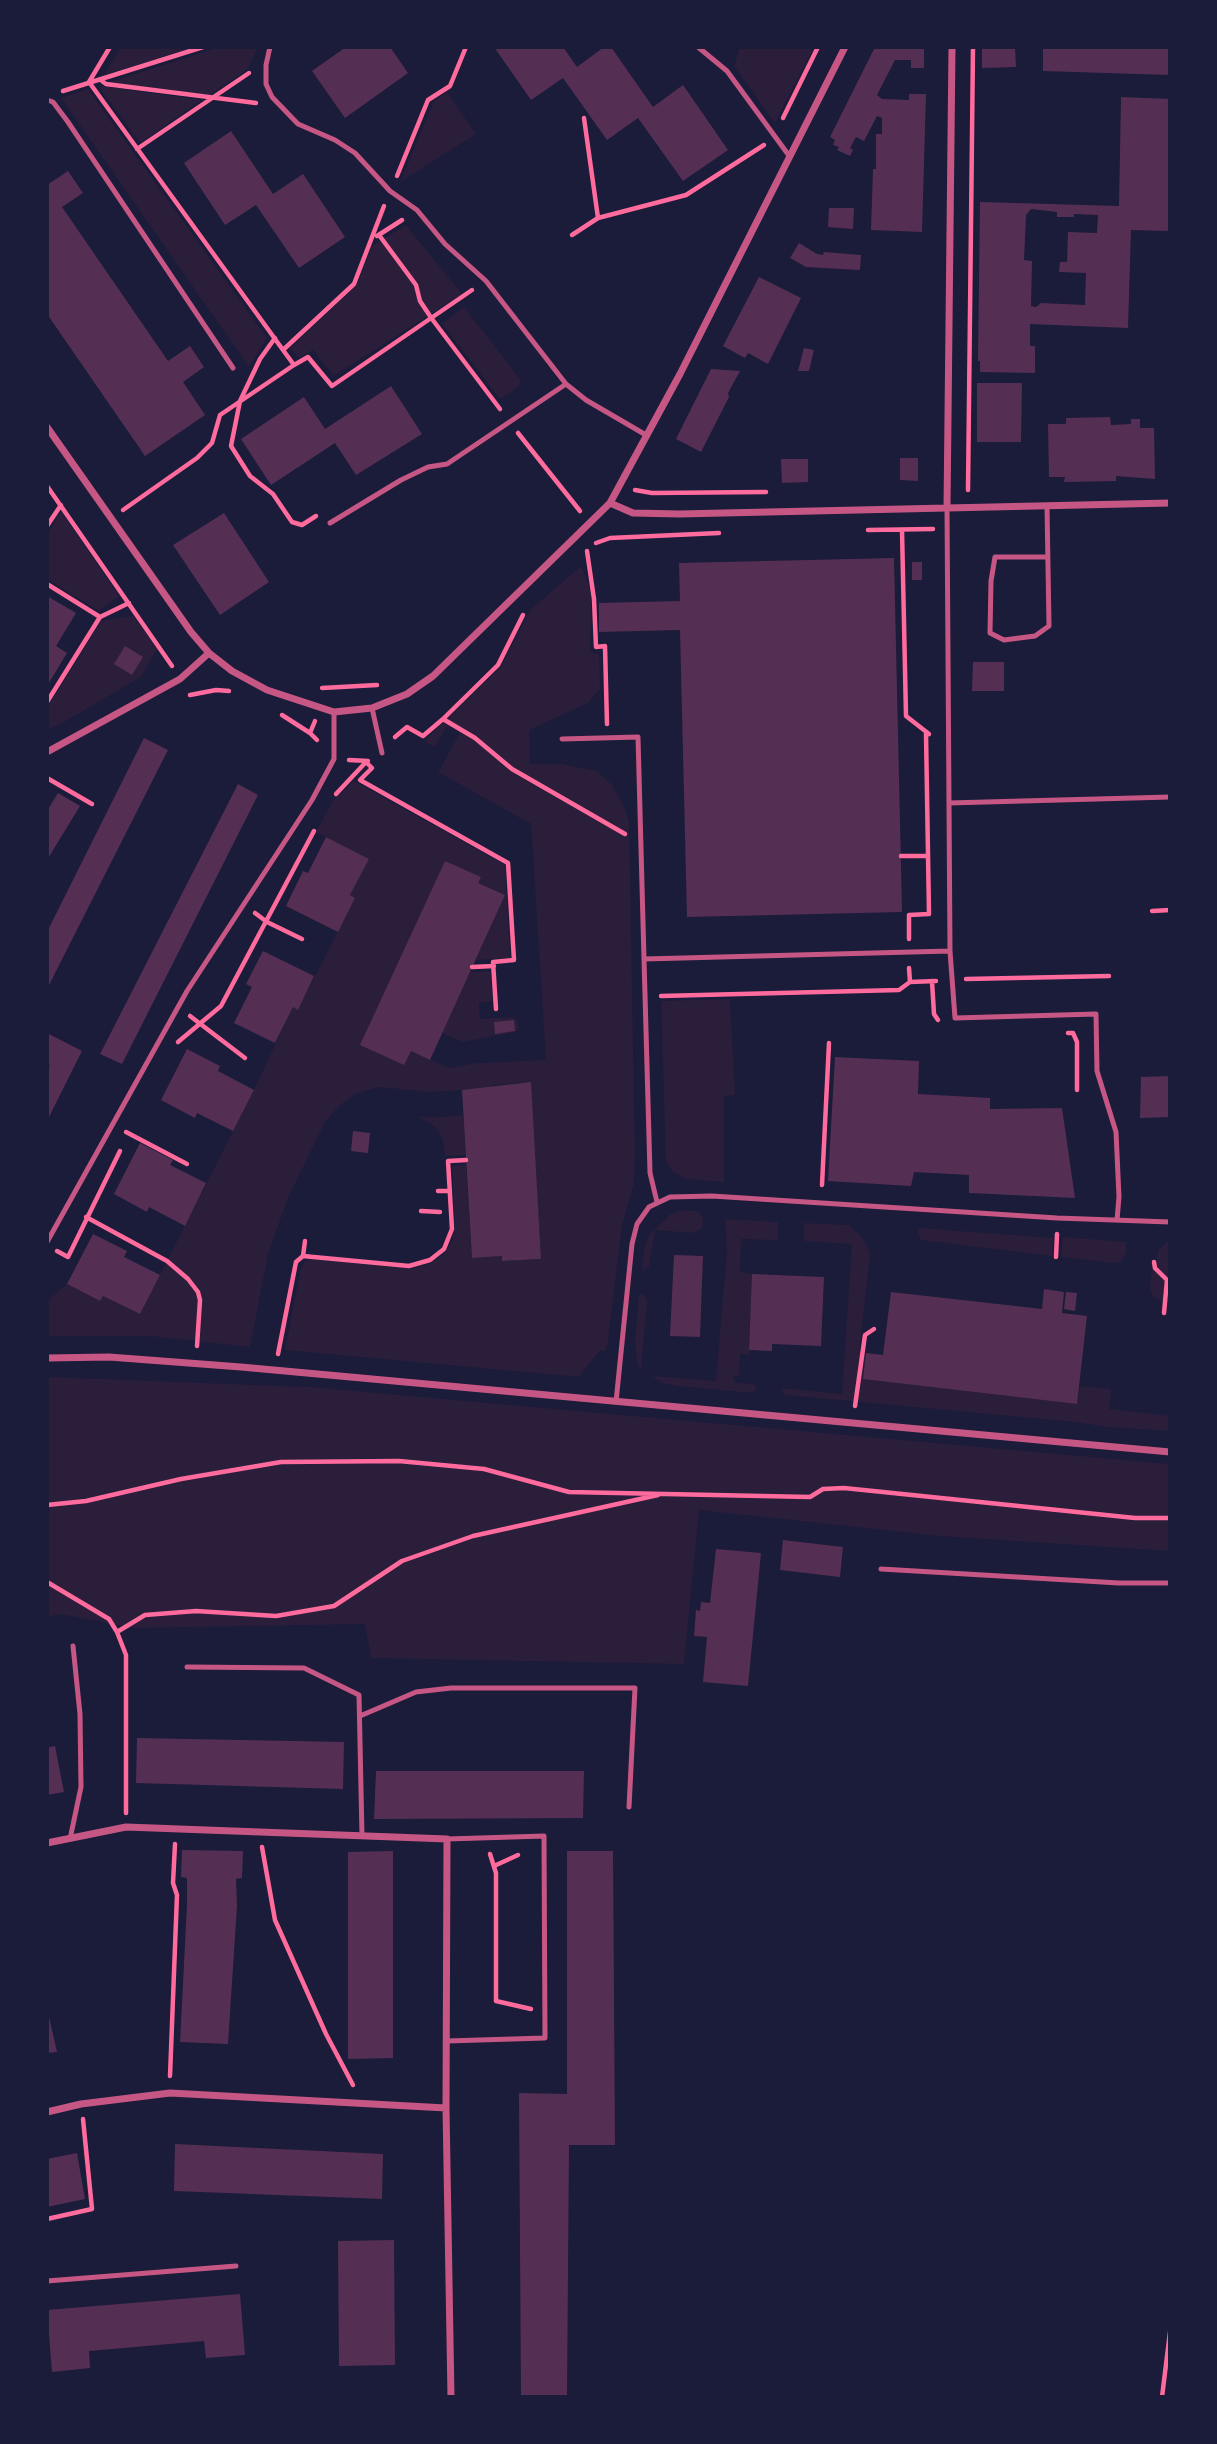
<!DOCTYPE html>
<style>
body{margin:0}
#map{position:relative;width:1217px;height:2444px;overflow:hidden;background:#1b1b3a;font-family:Roboto,sans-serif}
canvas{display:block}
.frame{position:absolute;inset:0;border:49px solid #1b1b3a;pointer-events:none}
</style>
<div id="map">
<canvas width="1217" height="2444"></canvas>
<div class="frame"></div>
</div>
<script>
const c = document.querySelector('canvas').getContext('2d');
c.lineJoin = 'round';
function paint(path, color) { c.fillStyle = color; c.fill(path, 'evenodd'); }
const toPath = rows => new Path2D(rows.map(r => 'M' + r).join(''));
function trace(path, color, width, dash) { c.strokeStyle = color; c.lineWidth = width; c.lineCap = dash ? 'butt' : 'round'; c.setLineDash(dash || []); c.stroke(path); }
paint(toPath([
 [121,47,194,47,104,75],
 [220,47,258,47,248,69,210,95,110,82],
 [740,47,814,47,775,123,734,66],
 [102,86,202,100,140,143,99,87],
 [88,89,267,338,249,367,61,98],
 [447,92,476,134,400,182,434,101],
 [406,225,462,294,334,376,313,350,299,358,290,348,357,285,372,246],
 [464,307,521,380,519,386,500,399,442,324],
 [61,511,119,596,99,611,47,579,47,534],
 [581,566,591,590,590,652,599,654,600,689,588,703,529,730,530,764,562,764,597,771,612,785,622,802,629,821,635,1155,634,1184,622,1225,608,1341,605,1351,599,1351,579,1377,285,1350,301,1268,306,1260,313,1259,411,1269,429,1264,444,1254,452,1241,455,1227,452,1166,466,1165,472,1258,502,1256,502,1261,541,1259,530,1082,492,1085,492,1088,430,1092,379,1087,355,1094,339,1106,325,1122,288,1198,268,1254,250,1347,150,1336,47,1336,47,1301,67,1284,99,1301,103,1296,140,1314,254,1090,293,1007,298,1009,355,898,350,895,369,859,316,832,332,802,354,781,505,865,510,958,476,960,505,895,478,883,480,877,445,861,361,1045,411,1051,450,1068,477,1063,546,1060,531,824,438,772,460,733,447,726,435,747,424,741,501,667,530,610],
 [133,616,157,649,141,677,57,726,47,729,47,708,101,621],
 [490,971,493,1001,479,1003,480,1019,513,1017,519,1024,518,1030,515,1032,462,1042,442,1033,470,972],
 [730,999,735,1095,724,1096,724,1182,687,1179,674,1173,666,1161,661,1001],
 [463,1115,466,1155,445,1156,443,1141,438,1130,429,1122,417,1116,431,1118],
 [682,1210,694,1211,699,1213,703,1219,702,1229,692,1233,655,1230,649,1267,642,1270,644,1250,649,1235,671,1214],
 [725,1219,778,1222,778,1240,741,1239,740,1272,752,1274,749,1355,740,1354,739,1376,734,1375,734,1382,757,1385,753,1393,678,1386,662,1383,652,1376,716,1381,727,1250],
 [804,1223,849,1225,861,1236,869,1250,870,1256,859,1352,866,1353,863,1379,1077,1404,1080,1386,1111,1389,1109,1409,1170,1416,1170,1431,1106,1427,1076,1422,785,1395,781,1388,842,1394,852,1244,804,1241],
 [919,1228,1053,1238,1052,1256,921,1240,917,1232],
 [1063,1237,1126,1242,1126,1253,1120,1262,1114,1263,1061,1257],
 [1167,1242,1170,1242,1170,1279,1165,1279,1163,1300,1159,1300,1154,1297,1150,1291,1152,1261,1156,1262,1159,1250],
 [639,1293,645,1296,647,1301,641,1371,637,1361,635,1342],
 [47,1377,309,1387,1170,1464,1170,1551,940,1536,699,1510,684,1664,371,1658,365,1624,135,1628,60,1614,47,1617]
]), '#2a1e3b');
paint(toPath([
 [346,47,390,47,408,73,345,118,312,71],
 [494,47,563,47,577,67,604,47,611,47,653,107,683,85,728,150,683,181,638,118,607,140,563,78,531,100],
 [875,47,924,47,924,68,911,68,911,60,895,60,877,95,882,99,909,100,909,94,926,94,922,232,871,230,873,169,876,169,876,134,882,134,882,118,877,116,864,141,856,137,850,148,853,150,850,156,837,150,839,147,833,145,835,140,830,137],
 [982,47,1015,47,1016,67,982,68],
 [1043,47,1170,47,1170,75,1043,71],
 [1121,97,1170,99,1170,231,1131,230,1128,328,1030,324,1030,346,1035,346,1035,373,980,372,980,361,978,361,980,202,1119,206],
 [1031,209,1057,212,1057,217,1074,217,1074,214,1098,215,1097,233,1068,232,1067,262,1060,262,1059,272,1086,273,1085,305,1041,303,1036,307,1031,306,1032,261,1024,260,1026,215],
 [231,131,273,194,303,174,345,237,299,268,256,205,225,225,184,163],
 [68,171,83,193,62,207,168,361,190,346,204,367,183,382,205,415,145,456,47,314,47,185],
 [829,208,854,208,853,229,828,227],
 [799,243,817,254,823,255,824,252,861,255,860,270,806,267,790,258],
 [759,277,801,298,768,364,748,353,745,358,723,346],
 [804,348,814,350,809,371,798,371],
 [711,369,740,371,728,393,729,397,701,452,676,439],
 [977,383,1022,383,1021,442,977,442],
 [391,386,422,434,356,475,335,443,271,485,241,439,304,397,325,429],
 [1110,417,1111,425,1131,424,1131,419,1140,419,1140,428,1154,428,1155,479,1116,476,1116,481,1064,482,1065,477,1049,477,1048,424,1066,424,1066,418],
 [900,458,918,458,918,481,900,480],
 [781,459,808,459,808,482,782,483],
 [224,513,269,582,220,615,173,545],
 [894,558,902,912,687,917,680,630,599,632,599,603,680,601,679,563],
 [912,562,922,562,922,580,912,580],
 [47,596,76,613,56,646,67,653,47,686],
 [125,646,143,657,132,675,114,664],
 [973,662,1004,662,1004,691,972,691],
 [144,738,168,750,47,989,47,932],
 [238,784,258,795,122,1064,100,1054],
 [58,793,80,806,47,860,47,811],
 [326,837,369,859,350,895,355,898,338,932,286,906,303,871,308,873],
 [445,861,481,877,478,883,505,895,430,1060,411,1051,404,1065,360,1045],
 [263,951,314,976,298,1010,293,1007,275,1043,234,1023,252,987,246,984],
 [514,1020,515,1031,495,1034,494,1022],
 [47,1033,82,1051,47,1121,47,1071,50,1065,47,1064],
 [187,1049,220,1066,218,1071,254,1090,233,1131,197,1113,195,1118,161,1100],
 [835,1057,919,1061,918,1094,990,1098,990,1109,1062,1108,1075,1198,971,1193,969,1193,969,1175,914,1172,911,1186,828,1181],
 [1170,1076,1170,1117,1140,1118,1141,1077],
 [531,1082,541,1259,502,1261,502,1256,472,1258,462,1090],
 [353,1131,370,1133,368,1153,351,1151],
 [140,1143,173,1160,170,1165,206,1183,185,1226,149,1207,147,1212,114,1194],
 [93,1234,127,1251,124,1257,160,1275,140,1314,103,1296,100,1301,67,1284],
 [674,1255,703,1256,700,1337,670,1336],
 [752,1274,824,1277,821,1346,772,1344,772,1351,749,1350],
 [1044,1289,1064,1292,1062,1313,1087,1316,1077,1404,863,1379,866,1353,883,1355,891,1292,1042,1309],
 [1066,1292,1077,1293,1075,1311,1064,1309],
 [783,1540,843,1547,840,1577,780,1570],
 [716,1549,761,1553,748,1686,703,1682,707,1637,694,1636,696,1610,700,1611,701,1602,710,1603],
 [137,1738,344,1742,343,1789,136,1783],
 [55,1746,64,1792,47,1795,47,1748],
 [376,1771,584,1771,583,1818,374,1819],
 [182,1850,243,1851,242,1878,236,1879,237,1906,228,2044,180,2042,187,1905,187,1878,181,1877],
 [393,1851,393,2058,348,2059,348,1852],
 [567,1851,613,1851,615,2145,569,2145,567,2397,521,2397,519,2093,567,2094],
 [47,2008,57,2052,47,2053],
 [175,2144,383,2154,382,2199,174,2191],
 [77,2153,85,2199,47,2207,47,2159],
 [394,2240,395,2365,339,2366,338,2241],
 [240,2294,245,2355,206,2358,204,2341,89,2351,90,2368,52,2372,47,2310]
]), '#542f53');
trace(toPath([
 [110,47,89,82,283,350],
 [102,81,106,84,256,103],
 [63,91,203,47],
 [584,118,598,218],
 [783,118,818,47],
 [137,149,249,73],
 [397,176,428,100,450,86,466,47],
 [379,235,416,285,420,301,432,319,500,409],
 [572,235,598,218,686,195,764,145],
 [377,236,402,220],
 [275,338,260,359,240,401,231,446,250,476,273,494,292,522,302,525,316,516],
 [294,365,308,357,332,386,472,290],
 [518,433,580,511],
 [47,486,172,666],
 [635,490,652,493,766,492],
 [968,490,973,47],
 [123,510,197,458,212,443,220,415,294,365,283,350,354,284,384,206],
 [47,526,61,505],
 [868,530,933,529],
 [902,530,906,716,929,734],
 [596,543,610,538,719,533],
 [587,551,594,599,596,647,605,646,607,724],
 [47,584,100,617,47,702],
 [100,617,129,603],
 [322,688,377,685],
 [190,695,216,690,229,691],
 [282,715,310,733],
 [443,719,475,738,512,769,625,834],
 [315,721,310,733,317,740],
 [395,737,407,727,423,736,443,719,498,665,523,615],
 [349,760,368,761],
 [47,778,92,804],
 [336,794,366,762,372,768,360,780,508,863,514,960,493,962,496,1009],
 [901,856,928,856],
 [1152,911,1170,910],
 [255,913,267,922,302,939],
 [909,939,909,915,929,914,926,734],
 [472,967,494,966],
 [909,968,910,982,936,981],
 [966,979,1109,976],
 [932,981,934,1014,938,1020],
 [661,996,899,990,910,982],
 [190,1016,245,1058],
 [1068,1033,1073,1033,1077,1042,1077,1090],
 [178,1042,221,1006,314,831],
 [126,1132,187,1164],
 [822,1185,829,1043],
 [438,1191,450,1191],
 [421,1211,440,1212],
 [86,1217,167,1261,188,1279,198,1292,200,1300,197,1346],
 [57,1251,68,1257,120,1151],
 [303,1256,409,1266,430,1260,444,1249,452,1229,448,1161,466,1160],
 [1056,1257,1057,1234],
 [1154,1262,1155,1268,1167,1280,1164,1313],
 [278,1354,296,1262,303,1256,305,1241],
 [855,1406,865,1335,874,1329],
 [47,1505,86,1501,181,1479,281,1462,399,1461,484,1469,569,1492,810,1497,823,1489,844,1488,1135,1518,1170,1518],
 [47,1582,109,1619,117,1632,126,1655,126,1813],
 [117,1632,145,1615,196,1611,276,1616,334,1606,402,1561,473,1536,658,1495],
 [262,1847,275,1920,326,2034,353,2085],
 [490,1854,496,1873,496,2001,531,2009],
 [494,1866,518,1855],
 [170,2076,177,1895,173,1883,175,1844],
 [47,2219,92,2209,83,2119],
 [1162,2397,1170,2332]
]), '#ff6b9d', 4.5);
trace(toPath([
 [270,47,266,65,266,84,272,97,298,124,335,140,355,153,390,191,417,210,445,244,486,281,566,384,586,400,646,435],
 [698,47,727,71,790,157],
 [47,100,53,102,68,122,233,368],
 [1047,506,1049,626,1035,636,1004,640,990,633,991,581,995,557,1047,557],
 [330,523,401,480,428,467,447,464,566,384],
 [372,708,382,753],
 [562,739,638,737,644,959],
 [949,803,1170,797],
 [950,951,955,1018,1096,1014,1097,1071,1116,1132,1119,1197,1117,1220],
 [657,1202,650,1173,644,959,950,951,947,508],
 [47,1242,187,991,312,800,334,759,334,712],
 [616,1402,632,1244,637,1224,649,1207,670,1197,712,1196,1057,1218,1170,1222],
 [881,1569,1119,1583,1170,1583],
 [187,1667,304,1668,359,1695,362,1836],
 [360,1716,416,1692,451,1688,635,1688,629,1807],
 [70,1839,81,1787,80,1714,73,1646],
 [447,1839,544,1836,545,2038,447,2041],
 [47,2281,236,2266]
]), '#c65784', 5);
trace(toPath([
 [47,427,191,632,209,653,232,671,267,690,334,712,372,708,407,694,433,676,610,503,680,374,845,47],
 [610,503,633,513,679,514,1170,503],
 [947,508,952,47],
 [47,752,180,679,209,653],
 [47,1358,109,1357,241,1367,1170,1452],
 [47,1843,126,1827,447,1839,446,2108,451,2397],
 [47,2112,81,2104,170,2093,446,2108]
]), '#c65784', 7);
</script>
